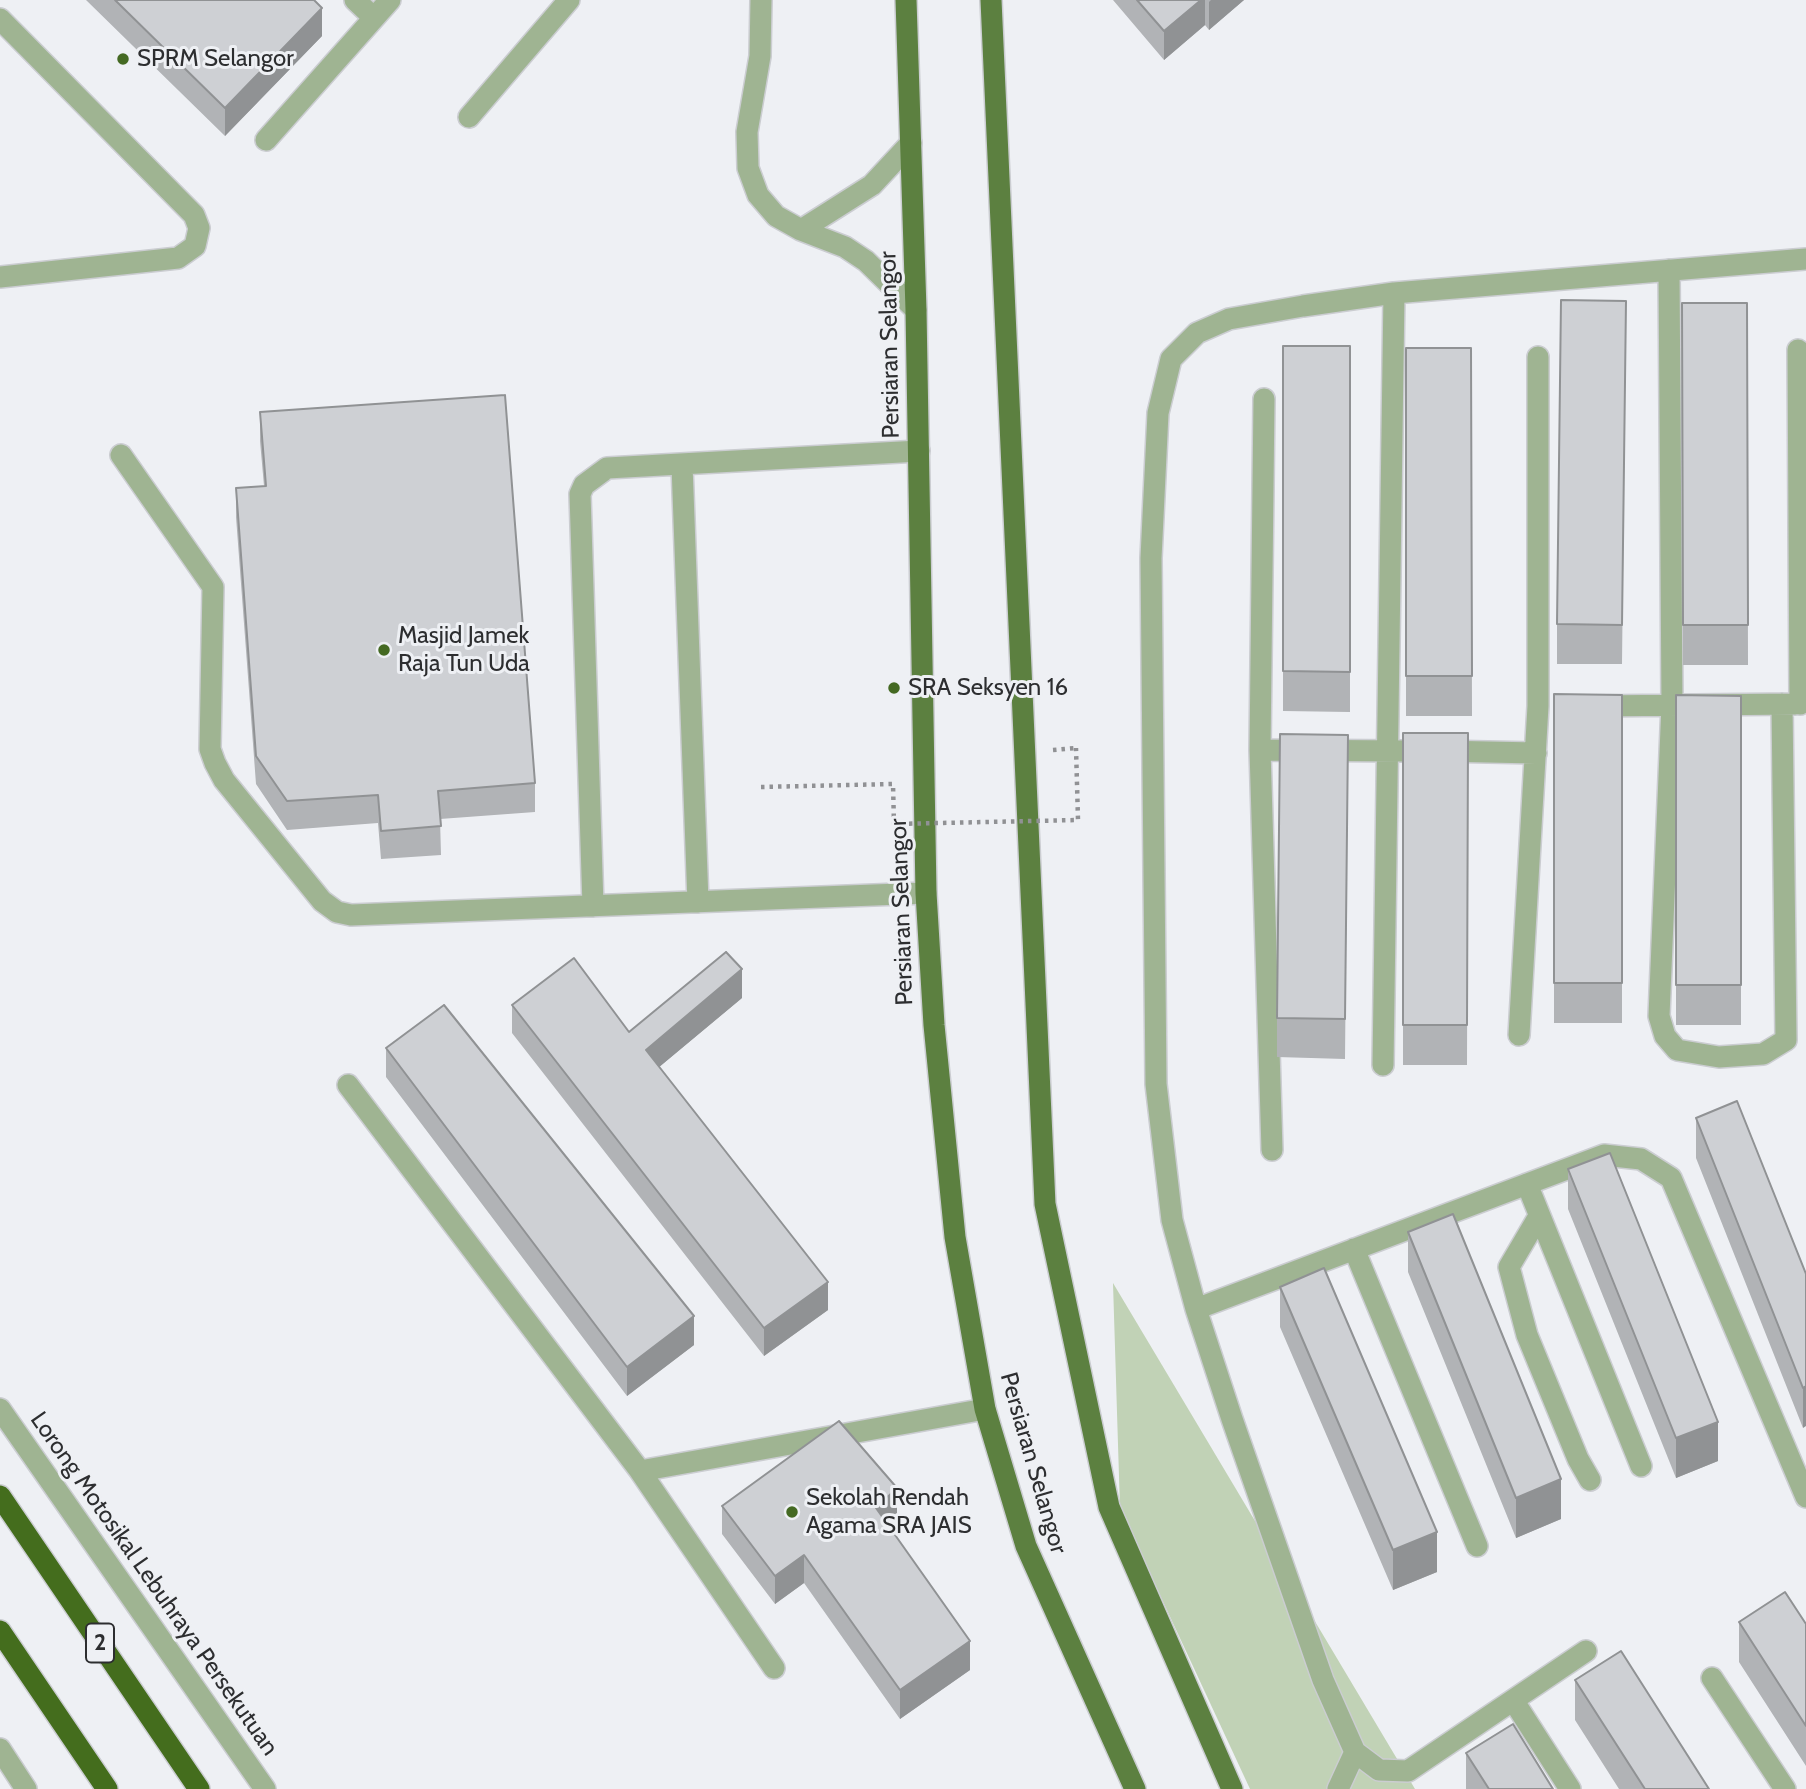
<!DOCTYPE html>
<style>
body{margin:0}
canvas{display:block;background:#eef0f4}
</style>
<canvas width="1806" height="1789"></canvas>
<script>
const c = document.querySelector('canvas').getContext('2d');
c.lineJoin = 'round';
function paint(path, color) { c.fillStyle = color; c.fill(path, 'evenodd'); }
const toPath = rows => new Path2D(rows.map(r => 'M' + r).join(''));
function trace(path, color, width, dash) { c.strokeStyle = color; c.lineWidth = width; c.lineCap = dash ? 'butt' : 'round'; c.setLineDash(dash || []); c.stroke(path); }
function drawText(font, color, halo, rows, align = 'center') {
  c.font = font + ' Cabin,sans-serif'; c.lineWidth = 6; c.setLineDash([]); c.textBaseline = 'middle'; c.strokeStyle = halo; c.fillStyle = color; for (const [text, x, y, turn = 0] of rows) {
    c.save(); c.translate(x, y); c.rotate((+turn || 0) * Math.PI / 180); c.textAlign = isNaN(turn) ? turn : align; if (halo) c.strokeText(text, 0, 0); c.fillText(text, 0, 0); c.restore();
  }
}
paint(toPath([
 [1113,1283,1415,1789,1250,1789,1120,1509]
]), '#c1d2b6');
const minor = toPath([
 [355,0,374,18],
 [761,0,760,56,747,132,748,168,758,195,776,216,801,230,845,247,866,261,916,310],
 [0,19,194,215,199,228,195,246,178,258,0,277],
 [469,117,569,0],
 [266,140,390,0],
 [801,230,872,185,911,143],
 [1669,270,1672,705,1659,1016,1665,1036,1677,1050,1719,1057,1763,1054,1786,1040,1782,704],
 [1798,350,1800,704],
 [1264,399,1260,750,1404,751],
 [121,455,213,587,210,749,215,763,224,780,322,901,337,912,351,915,926,893],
 [682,465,698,902],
 [1593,706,1795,704],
 [1260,750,1272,1150],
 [1440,751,1536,753],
 [593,906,580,494,584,485,607,468,919,451],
 [1519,1035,1538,706,1538,357],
 [1383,1065,1394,293],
 [348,1085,640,1471,985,1409],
 [1527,1184,1641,1466],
 [1539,1216,1509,1267,1527,1335,1578,1459,1590,1480],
 [1354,1249,1477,1546],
 [1196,1309,1604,1155,1641,1159,1671,1178,1806,1497],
 [0,1409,265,1789],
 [640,1471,774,1668],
 [1712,1678,1785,1789],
 [1513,1700,1570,1789],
 [0,1749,26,1789],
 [1355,1752,1379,1770,1408,1771,1586,1651],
 [1338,1789,1355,1752,1323,1680,1232,1419,1196,1309,1172,1220,1156,1084,1151,558,1158,413,1171,359,1197,333,1229,319,1303,306,1394,293,1806,259]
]);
const major = toPath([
 [906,0,916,310,926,893,934,1025,955,1237,985,1409,1026,1546,1135,1789],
 [991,0,1045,1204,1109,1507,1232,1789]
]);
const highway = toPath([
 [0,1496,199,1789],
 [0,1631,107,1789]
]);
trace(minor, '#cbcdd1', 24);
trace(major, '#cbcdd1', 24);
trace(highway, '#cbcdd1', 24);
trace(toPath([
 [1053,750,1076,748]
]), '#909194', 4.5, [3.5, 5]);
trace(minor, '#9fb492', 21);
trace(major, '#5c8040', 21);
trace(highway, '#446d1d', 21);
trace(toPath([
 [761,787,893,784,894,824,1078,820,1076,748]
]), '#909194', 4.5, [3.5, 5]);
paint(toPath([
 [86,0,314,0,322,36,225,136],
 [1113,0,1244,0,1209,30,1205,25,1164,60],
 [1626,301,1622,664,1557,664,1557,624],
 [1682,303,1747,303,1748,665,1683,665],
 [1283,346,1350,346,1350,712,1283,711],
 [1406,348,1471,348,1472,716,1406,716],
 [260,412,535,783,535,812,440,819,441,855,381,859,378,823,287,830,256,784,236,517,236,488,264,486,260,441],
 [1554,694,1622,695,1622,1023,1554,1023],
 [1676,695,1741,696,1741,1025,1676,1025],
 [1403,733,1468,733,1467,1065,1403,1065],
 [1348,735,1345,1059,1277,1057,1277,1018],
 [742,998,659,1067,828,1310,764,1356,512,1033,512,1005,629,1032],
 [386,1048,694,1345,627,1396,386,1077],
 [1696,1118,1806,1274,1803,1428,1696,1158],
 [1568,1169,1718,1461,1676,1478,1568,1209],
 [1408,1232,1561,1519,1516,1538,1408,1272],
 [1280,1287,1437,1572,1393,1590,1280,1327],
 [722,1506,897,1517,888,1525,970,1670,900,1719,804,1583,775,1604,722,1534],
 [1739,1622,1806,1624,1806,1766,1739,1662],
 [1575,1680,1709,1789,1619,1789,1575,1720],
 [1466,1753,1553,1789,1466,1789]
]), '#b1b3b6');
paint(toPath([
 [1201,0,1205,0,1205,25,1164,60,1164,31],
 [1211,0,1244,0,1209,30,1209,2],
 [322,8,322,36,225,136,225,108],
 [742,969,742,998,646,1078,646,1050],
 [828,1282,828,1310,764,1356,764,1328],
 [694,1316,694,1345,627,1396,627,1367],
 [1806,1386,1806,1426,1803,1428,1803,1388],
 [1718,1422,1718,1461,1676,1478,1676,1438],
 [1561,1479,1561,1519,1516,1538,1516,1498],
 [897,1488,897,1517,876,1536,876,1508],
 [1437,1532,1437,1572,1393,1590,1393,1550],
 [804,1555,804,1583,775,1604,775,1576],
 [970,1641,970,1670,900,1719,900,1690]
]), '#909294');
const building = toPath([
 [115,0,314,0,322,8,225,108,115,0],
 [1137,0,1201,0,1164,31,1137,0],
 [1561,300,1626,301,1622,625,1557,624,1561,300],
 [1682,303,1747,303,1748,625,1683,625,1682,303],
 [1283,346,1350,346,1350,672,1283,671,1283,346],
 [1406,348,1471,348,1472,676,1406,676,1406,348],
 [505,395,535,783,438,791,441,826,381,831,378,795,287,801,256,756,236,488,266,486,260,412,505,395],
 [1554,694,1622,695,1622,983,1554,983,1554,694],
 [1676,695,1741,696,1741,985,1676,985,1676,695],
 [1403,733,1468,733,1467,1025,1403,1025,1403,733],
 [1280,734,1348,735,1345,1019,1277,1018,1280,734],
 [726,952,742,969,646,1050,828,1282,764,1328,512,1005,574,958,629,1032,726,952],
 [444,1005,694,1316,627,1367,386,1048,444,1005],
 [1737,1101,1806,1274,1806,1386,1803,1388,1696,1118,1737,1101],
 [1610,1153,1718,1422,1676,1438,1568,1169,1610,1153],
 [1453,1214,1561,1479,1516,1498,1408,1232,1453,1214],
 [1324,1268,1437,1532,1393,1550,1280,1287,1324,1268],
 [839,1421,897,1488,876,1508,970,1641,900,1690,804,1555,775,1576,722,1506,839,1421],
 [1785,1592,1806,1624,1806,1726,1739,1622,1785,1592],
 [1621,1651,1709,1789,1645,1789,1575,1680,1621,1651],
 [1513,1724,1553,1789,1489,1789,1466,1753,1513,1724]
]);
paint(building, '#ced0d4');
trace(building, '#909294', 2);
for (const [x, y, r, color] of [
 [123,59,7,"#446922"],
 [384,650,7,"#446922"],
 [894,688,7,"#446922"],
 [792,1512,7,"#446922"]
]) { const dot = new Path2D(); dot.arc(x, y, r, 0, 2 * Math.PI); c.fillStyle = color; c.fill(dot); trace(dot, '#eef0f4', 2.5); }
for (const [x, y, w] of [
 [100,1643,28]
]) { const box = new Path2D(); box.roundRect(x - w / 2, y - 19.5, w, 39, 5); c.fillStyle = '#eef0f4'; c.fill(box); trace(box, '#2d2e30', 2); }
drawText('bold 23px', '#2d2e30', null, [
 ["2",100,1643]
]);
drawText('24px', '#2d2e30', '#eef0f4', [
 ["SPRM Selangor",137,59],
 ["Masjid Jamek",398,636],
 ["Raja Tun Uda",398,664],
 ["SRA Seksyen 16",908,688],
 ["Sekolah Rendah",806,1498],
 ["Agama SRA JAIS",806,1526]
], 'left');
drawText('24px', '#2d2e30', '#eef0f4', [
 ["Persiaran Selangor",890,345,-91],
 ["Persiaran Selangor",902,912,-92],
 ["Persiaran Selangor",1033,1463,74],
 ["Lorong Motosikal Lebuhraya Persekutuan",154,1584,55]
]);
</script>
